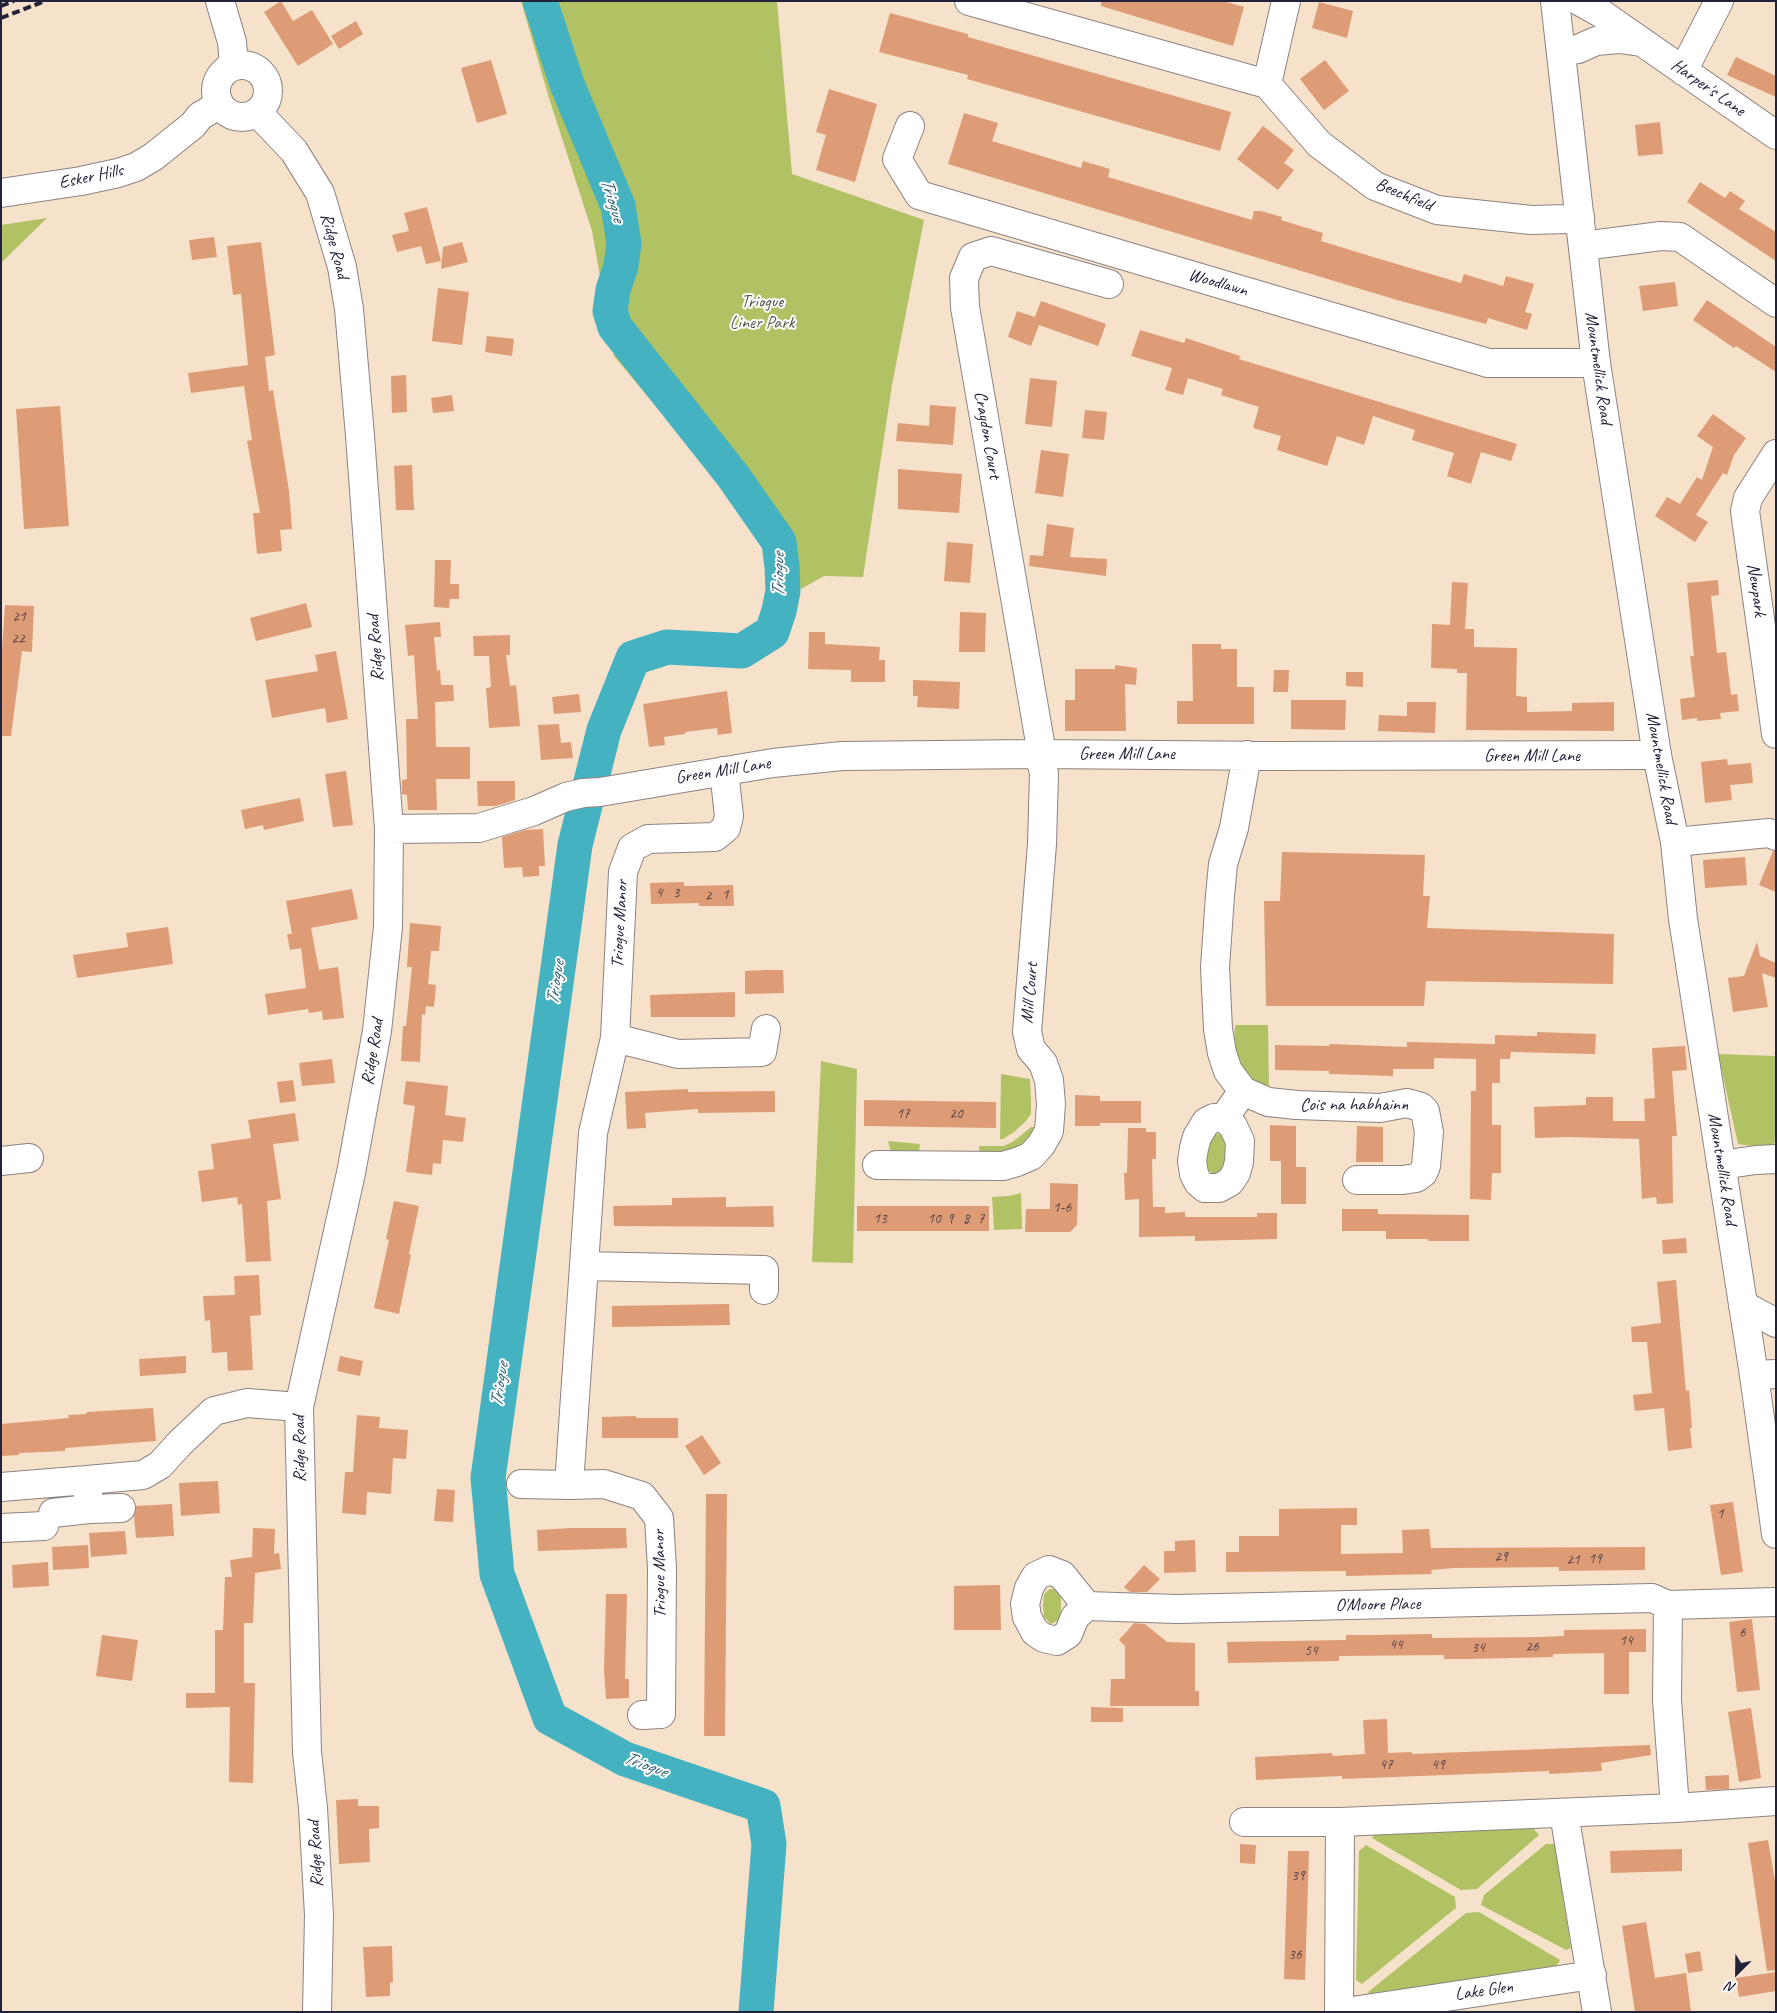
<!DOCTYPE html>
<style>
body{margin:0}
#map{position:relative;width:1777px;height:2013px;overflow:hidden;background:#f6e2ca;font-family:Caveat,sans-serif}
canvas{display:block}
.frame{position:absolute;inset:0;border:2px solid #22223b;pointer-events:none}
.north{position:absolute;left:1712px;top:1948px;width:50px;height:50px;-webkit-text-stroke:4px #fff;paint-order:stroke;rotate:203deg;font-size:14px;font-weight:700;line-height:20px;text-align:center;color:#22223b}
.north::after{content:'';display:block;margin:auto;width:18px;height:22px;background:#22223b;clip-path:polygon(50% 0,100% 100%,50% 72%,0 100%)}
</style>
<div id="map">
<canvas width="1777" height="2013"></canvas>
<div class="frame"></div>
<div class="north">N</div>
</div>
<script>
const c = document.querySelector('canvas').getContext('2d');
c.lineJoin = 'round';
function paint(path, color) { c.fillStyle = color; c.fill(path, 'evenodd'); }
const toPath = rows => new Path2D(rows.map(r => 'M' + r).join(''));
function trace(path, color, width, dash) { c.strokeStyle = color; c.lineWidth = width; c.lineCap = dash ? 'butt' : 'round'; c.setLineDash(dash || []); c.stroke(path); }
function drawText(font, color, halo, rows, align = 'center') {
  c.font = font + ' Caveat,sans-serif'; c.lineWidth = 4; c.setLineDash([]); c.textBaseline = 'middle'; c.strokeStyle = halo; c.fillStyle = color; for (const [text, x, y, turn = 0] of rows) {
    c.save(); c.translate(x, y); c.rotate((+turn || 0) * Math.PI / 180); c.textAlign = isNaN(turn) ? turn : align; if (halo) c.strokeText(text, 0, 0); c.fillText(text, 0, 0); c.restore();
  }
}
paint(toPath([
 [521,1,777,1,792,174,924,220,892,385,863,577,824,576,801,589,793,563,771,545,614,356,592,231,549,98],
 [47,218,1,263,1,225],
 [1235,1025,1268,1025,1269,1094,1262,1090,1245,1073,1237,1058,1234,1043],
 [1718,1054,1776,1056,1776,1138,1772,1149,1738,1144],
 [821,1061,857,1069,853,1263,812,1262],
 [1001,1074,1030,1079,1031,1102,1031,1114,1026,1121,1014,1132,1003,1139,1000,1139],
 [1031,1127,1034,1127,1033,1131,1023,1146,1015,1153,980,1156,979,1146,1004,1146,1014,1141],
 [1216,1134,1222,1135,1232,1148,1223,1174,1212,1173,1206,1169,1201,1156,1210,1136],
 [888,1141,920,1144,919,1152,891,1153],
 [1021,1193,1022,1229,994,1230,992,1197,1009,1196],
 [1050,1589,1056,1589,1061,1594,1061,1610,1059,1620,1051,1624,1044,1617,1043,1606,1044,1594],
 [1532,1827,1539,1835,1477,1889,1461,1890,1372,1838,1376,1832],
 [1546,1844,1555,1844,1571,1948,1566,1950,1481,1905,1484,1895],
 [1366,1845,1455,1897,1456,1908,1362,1984,1356,1980,1359,1851],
 [1479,1912,1560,1960,1555,1968,1371,1996,1368,1992,1466,1913]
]), '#b1c265');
trace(toPath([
 [540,1,567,84,618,206,624,243,621,266,613,290,610,311,615,327,733,476,779,542,782,567,783,591,779,611,772,632,742,651,667,647,633,658,604,730,575,845,488,1478,497,1574,550,1718,625,1759,763,1806,769,1844,756,2012]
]), '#44b2c0', 35);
paint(toPath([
 [281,1,293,21,312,10,333,44,298,66,264,12],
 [1101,1,1223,1,1244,7,1233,46,1101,6],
 [1319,2,1353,11,1347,38,1312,28],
 [890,13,968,34,968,37,1231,112,1220,151,967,79,968,75,879,52],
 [356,21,363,34,339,49,331,36],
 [1736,57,1776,76,1776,97,1727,75],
 [491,60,507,114,477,123,461,68],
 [1325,60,1349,91,1324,110,1300,79],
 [829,89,877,104,855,182,816,170,826,135,816,132],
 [964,113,998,123,992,141,1081,168,1083,161,1110,169,1108,177,1252,220,1254,211,1261,211,1282,217,1281,220,1323,233,1321,241,1373,257,1461,283,1464,274,1503,286,1506,276,1534,284,1525,312,1532,314,1527,330,1488,318,1486,324,1397,300,948,164],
 [1660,122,1663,154,1638,156,1635,125],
 [1263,126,1294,150,1284,163,1294,170,1278,190,1237,159],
 [1700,182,1725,198,1730,191,1745,201,1739,209,1776,232,1776,261,1687,202],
 [427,207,441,261,426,264,421,246,397,252,392,235,409,231,404,213],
 [214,237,217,257,192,260,189,240],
 [261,242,275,355,265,357,269,391,273,390,289,491,292,529,280,530,282,551,257,554,253,513,260,513,247,441,252,440,244,386,191,393,188,373,248,365,241,294,233,295,227,246],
 [462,242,468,262,441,269,443,247],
 [1675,282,1678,306,1643,311,1639,286],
 [438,288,469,292,462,345,432,341],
 [1707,300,1776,347,1776,372,1736,346,1734,348,1693,320],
 [1041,301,1106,324,1098,346,1039,325,1031,346,1008,337,1017,311,1035,317],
 [1140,330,1184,343,1186,338,1240,356,1239,359,1517,444,1511,461,1481,452,1471,484,1447,476,1454,453,1412,440,1415,430,1373,416,1364,445,1337,436,1327,466,1277,450,1281,436,1253,428,1259,407,1221,395,1223,389,1188,378,1183,395,1165,390,1172,368,1131,356],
 [487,336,514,339,512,356,485,352],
 [406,375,407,412,392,413,391,376],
 [1030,378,1057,381,1052,427,1025,424],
 [452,395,454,411,433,413,431,398],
 [930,405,956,407,953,445,896,441,898,423,929,426],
 [60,406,69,526,24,529,16,409],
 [1085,410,1107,412,1104,440,1082,438],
 [1713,414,1746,438,1734,455,1727,475,1723,473,1696,515,1708,522,1695,542,1655,516,1667,497,1680,504,1697,477,1702,480,1713,447,1697,436],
 [1041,450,1069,454,1063,497,1035,493],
 [412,465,414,510,396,510,394,466],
 [898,469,962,474,959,513,898,509],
 [1047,524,1074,528,1070,557,1107,559,1106,576,1029,566,1030,555,1043,556],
 [947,542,973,544,970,583,944,581],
 [435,560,451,560,450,584,459,584,459,599,450,599,449,608,434,607],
 [1718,580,1719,595,1711,596,1717,653,1726,652,1731,695,1737,694,1739,711,1720,713,1721,719,1697,721,1697,718,1682,720,1680,699,1695,697,1690,656,1694,656,1687,583],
 [1452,582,1468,583,1465,629,1474,629,1474,647,1517,648,1516,696,1527,697,1527,712,1572,711,1572,703,1614,702,1614,731,1466,730,1467,673,1457,673,1457,669,1431,668,1432,624,1450,625],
 [306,603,312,627,256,641,250,618],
 [5,605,34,606,32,652,22,651,11,736,1,736,1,665],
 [960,612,986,613,985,652,959,652],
 [440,622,441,637,434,637,437,671,440,670,441,685,453,685,454,701,435,702,436,747,470,747,470,779,436,779,437,810,408,810,407,795,402,794,402,780,407,779,406,719,418,719,414,655,408,656,405,625],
 [809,632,825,632,825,644,880,647,879,660,885,660,885,682,851,682,851,670,808,669],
 [510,635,510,655,506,655,510,686,516,685,520,726,489,728,486,688,491,687,489,656,474,656,473,636],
 [1192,644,1221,644,1221,649,1237,649,1237,687,1254,687,1254,724,1177,724,1177,701,1193,701],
 [336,651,348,719,327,723,325,708,272,718,265,680,318,671,315,655],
 [1115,665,1137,668,1136,685,1125,684,1126,731,1065,731,1065,700,1075,700,1075,669,1115,669],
 [1274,670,1289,670,1288,692,1273,692],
 [1346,672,1363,672,1363,687,1346,686],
 [913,680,960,682,959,709,917,707,918,696,913,696],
 [727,691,732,733,718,735,717,728,685,732,685,734,664,737,665,745,649,747,643,704],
 [579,694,581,712,554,714,552,697],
 [1291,700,1346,700,1345,730,1291,729],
 [1407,702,1436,702,1435,733,1378,731,1379,715,1407,716],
 [559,724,561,743,571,742,573,758,541,760,538,725],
 [1727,759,1728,765,1751,763,1753,783,1730,785,1732,800,1705,803,1701,762],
 [346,771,353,825,333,827,325,774],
 [477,781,515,781,515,800,496,806,478,806],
 [300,798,304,821,264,830,263,825,245,829,241,810],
 [543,829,545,866,539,866,539,876,523,877,522,867,504,868,502,837,525,830],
 [1773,851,1776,851,1776,892,1759,885],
 [1282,852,1425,855,1423,896,1430,896,1427,928,1614,934,1613,984,1426,981,1424,1006,1266,1006,1264,901,1280,901],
 [1745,857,1747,885,1705,888,1703,860],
 [684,882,684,886,733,885,734,906,699,906,699,903,651,904,650,883],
 [352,889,358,919,311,928,319,970,338,967,344,1018,323,1020,322,1011,309,1013,308,1009,268,1015,265,994,306,988,301,948,290,950,287,934,292,934,286,901],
 [410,923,441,926,439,951,431,951,428,984,436,985,434,1007,426,1006,425,1015,422,1014,420,1062,401,1061,403,1026,406,1026,412,967,407,967],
 [168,927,173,964,77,978,73,955,128,947,126,933],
 [1757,942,1760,956,1776,963,1776,978,1762,973,1768,1007,1733,1012,1728,978,1744,976],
 [764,970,783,970,784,993,745,994,745,971],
 [735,992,735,1017,651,1017,650,995],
 [1537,1032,1596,1034,1595,1054,1511,1052,1510,1059,1500,1059,1500,1083,1492,1083,1492,1125,1501,1125,1501,1173,1492,1173,1491,1200,1470,1199,1471,1091,1476,1091,1476,1059,1434,1058,1434,1069,1393,1069,1393,1076,1329,1074,1329,1071,1275,1070,1275,1045,1329,1046,1330,1044,1407,1047,1407,1042,1495,1044,1495,1035,1537,1036],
 [1685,1046,1687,1070,1672,1071,1677,1136,1672,1136,1673,1203,1657,1204,1656,1197,1642,1199,1639,1139,1568,1137,1535,1138,1534,1107,1586,1105,1586,1097,1613,1097,1613,1121,1645,1121,1644,1099,1655,1098,1652,1048],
 [332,1059,335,1083,302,1086,299,1063],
 [293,1080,296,1101,280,1103,277,1082],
 [406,1081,448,1086,445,1115,466,1118,463,1142,443,1140,441,1164,433,1163,432,1175,406,1172,415,1106,403,1104],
 [688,1089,688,1092,775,1091,775,1112,698,1113,698,1109,645,1113,646,1128,627,1129,625,1092],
 [1075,1095,1100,1096,1100,1101,1141,1101,1141,1123,1100,1123,1100,1126,1075,1126],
 [864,1100,996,1102,996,1128,864,1126],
 [295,1113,299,1141,273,1144,281,1199,267,1201,271,1261,246,1262,242,1204,238,1205,237,1197,202,1202,198,1171,214,1169,211,1144,251,1138,248,1120],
 [1270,1125,1296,1126,1296,1167,1306,1167,1306,1204,1281,1204,1281,1161,1270,1161],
 [1357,1126,1383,1127,1383,1162,1356,1162],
 [1128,1128,1146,1128,1146,1132,1156,1132,1156,1159,1152,1159,1153,1207,1165,1207,1165,1213,1185,1212,1185,1217,1257,1217,1257,1213,1277,1213,1277,1239,1195,1241,1195,1236,1139,1237,1139,1199,1125,1200,1124,1173,1127,1173],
 [1050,1183,1078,1184,1077,1225,1070,1232,1025,1232,1026,1209,1050,1209],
 [726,1197,726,1207,773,1206,774,1227,614,1226,613,1206,672,1205,672,1198],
 [394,1201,419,1206,409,1254,411,1255,399,1314,374,1308,389,1240,386,1239],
 [857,1206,989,1206,989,1231,857,1231],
 [1342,1209,1378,1209,1378,1214,1469,1215,1469,1241,1428,1241,1428,1239,1386,1239,1386,1231,1342,1231],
 [1686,1238,1687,1253,1663,1254,1662,1240],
 [259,1275,261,1315,250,1316,253,1370,228,1371,227,1352,212,1353,210,1320,205,1321,203,1296,235,1295,234,1276],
 [1676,1280,1686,1391,1689,1390,1692,1428,1690,1428,1692,1448,1668,1451,1664,1408,1635,1411,1633,1395,1652,1393,1647,1342,1632,1342,1631,1327,1661,1323,1657,1282],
 [729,1304,730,1325,612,1327,612,1306],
 [186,1356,186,1373,140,1376,139,1359],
 [340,1356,363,1361,360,1376,337,1371],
 [153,1408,156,1441,65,1448,65,1451,19,1453,19,1455,1,1456,1,1424,69,1418,68,1415,86,1414,87,1412],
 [357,1415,380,1417,379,1428,408,1430,406,1459,393,1458,391,1494,367,1492,366,1515,342,1513,345,1472,353,1472],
 [636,1416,636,1418,678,1418,678,1438,602,1438,602,1417],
 [702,1435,721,1463,704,1475,685,1446],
 [218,1481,220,1513,181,1516,179,1483],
 [437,1489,455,1490,453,1522,434,1521],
 [706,1494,727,1494,725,1736,704,1736],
 [1733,1502,1743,1572,1721,1575,1710,1505],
 [172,1504,174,1536,136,1538,134,1516,136,1506],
 [1357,1508,1357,1525,1341,1525,1341,1554,1403,1553,1402,1530,1429,1529,1431,1548,1645,1547,1645,1570,1559,1571,1559,1567,1454,1568,1431,1570,1432,1574,1346,1576,1346,1571,1226,1572,1226,1552,1239,1552,1239,1536,1279,1536,1279,1509],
 [253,1528,275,1529,274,1554,279,1553,281,1569,255,1573,253,1623,244,1623,244,1683,255,1683,253,1783,229,1782,230,1707,186,1708,186,1693,215,1693,215,1630,223,1630,225,1577,232,1577,230,1560,252,1557],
 [571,1528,626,1528,627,1548,538,1551,537,1530],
 [125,1531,127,1554,91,1557,89,1533],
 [1195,1540,1196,1572,1164,1573,1164,1551,1175,1551,1175,1541],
 [88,1545,89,1568,53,1570,52,1547],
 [48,1562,49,1586,13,1588,12,1565],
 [1144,1565,1160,1579,1147,1592,1130,1592,1124,1587],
 [1000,1585,1001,1630,954,1630,954,1586],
 [606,1594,627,1594,625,1679,629,1679,629,1698,606,1699,604,1670],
 [1752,1619,1760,1690,1737,1692,1729,1622],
 [1134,1623,1145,1624,1167,1642,1195,1643,1195,1691,1199,1691,1199,1706,1110,1706,1111,1679,1125,1679,1125,1646,1119,1640],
 [1646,1629,1646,1652,1629,1652,1629,1694,1604,1694,1604,1653,1553,1654,1553,1657,1470,1659,1444,1659,1444,1655,1339,1656,1339,1661,1228,1663,1227,1642,1346,1640,1346,1635,1375,1635,1432,1634,1432,1638,1540,1637,1564,1636,1564,1630],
 [102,1635,138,1640,132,1681,96,1676],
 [1091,1707,1123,1708,1123,1722,1091,1722],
 [1751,1708,1761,1778,1739,1782,1728,1712],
 [1387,1719,1388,1753,1412,1752,1412,1754,1650,1745,1651,1755,1601,1763,1602,1771,1549,1774,1549,1771,1342,1779,1342,1776,1256,1780,1255,1757,1332,1753,1333,1756,1365,1754,1363,1720],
 [1729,1775,1729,1789,1706,1790,1705,1776],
 [358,1799,358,1806,379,1806,379,1828,369,1829,370,1862,339,1864,336,1800],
 [1768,1840,1776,1887,1776,1970,1767,1971,1748,1843],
 [1240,1844,1256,1845,1255,1864,1240,1863],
 [1682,1849,1682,1871,1611,1873,1610,1851],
 [1288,1851,1309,1851,1305,1980,1284,1979],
 [1646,1922,1655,1978,1686,1973,1691,2012,1635,2012,1622,1926],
 [392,1946,393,1982,390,1983,390,1996,366,1997,363,1947],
 [1700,1951,1703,1971,1688,1973,1685,1954],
 [1776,1972,1776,1991,1739,1997,1736,1978]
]), '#de9c76');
const minor = toPath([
 [220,1,232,42,234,66],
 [969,1,1267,84,1319,144,1375,186,1437,210,1531,220,1569,219,1580,217],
 [1579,1,1599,12,1776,135],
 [1561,52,1578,49,1596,41,1619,39,1641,42],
 '216 91a26 26 0 1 1 52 0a26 26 0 1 1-52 0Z',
 [1683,71,1719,1],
 [1267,84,1286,1],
 [257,112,294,151,320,193,342,267,349,309,360,436,389,829,388,927,377,1031,351,1173,299,1407,307,1752,313,1808,319,1915,317,2012],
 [910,126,897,159,919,195,1488,363,1596,363],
 [1,193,81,181,118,173,136,167,153,157,193,125,200,116,219,105],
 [1583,246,1661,236,1680,237,1776,303],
 [1776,454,1748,498,1745,511,1776,734],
 [1042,754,965,307,964,278,973,257,991,251,1109,284],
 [1247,755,1234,828,1223,864,1220,896,1215,967,1218,1029,1222,1053,1228,1071,1243,1091,1268,1102,1297,1105,1380,1108,1407,1103,1421,1107,1425,1111,1429,1132,1426,1166,1423,1173,1416,1178,1403,1180,1357,1180],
 [389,829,479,828,534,811,566,797,583,793,600,792,773,763,842,756,1035,754,1282,756,1657,755],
 [1675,842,1769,833,1776,836],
 [615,1038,678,1054,762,1052,766,1029],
 [1224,1118,1214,1118,1206,1122,1197,1137,1194,1148,1192,1161,1194,1174,1198,1182,1205,1188,1219,1188,1230,1182,1236,1173,1239,1162,1240,1141,1233,1126,1224,1118,1243,1091],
 [1,1161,29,1158],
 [877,1165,1003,1166,1017,1162,1031,1156,1041,1145,1049,1131,1051,1104,1049,1080,1043,1063,1031,1049,1027,1032,1042,844,1044,774,1042,764,1035,754],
 [1721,1165,1756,1160,1776,1159],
 [585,1266,764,1270,764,1290],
 [1743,1305,1776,1323],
 [1754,1375,1776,1374],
 [87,1480,143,1475,160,1465,180,1443,214,1411,247,1403,299,1407],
 [521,1484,569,1485],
 [1,1487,87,1480,89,1509,53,1513],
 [89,1509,121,1508],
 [1,1528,44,1526],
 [1668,1605,1667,1700,1675,1808],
 [1087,1606,1062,1575,1049,1570,1036,1576,1029,1588,1025,1604,1027,1617,1035,1632,1044,1638,1057,1641,1068,1634,1075,1617,1087,1606,1177,1609,1652,1598,1668,1605,1776,1602],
 [642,1715,661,1714,662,1568,659,1518,642,1496,604,1484,569,1485,593,1133,615,1038,623,872,632,848,648,839,715,837,726,828,729,816,724,771],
 [1564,1813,1597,2012],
 [1244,1822,1340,1822,1675,1808,1776,1801],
 [1339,2012,1340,1822],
 [1346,2012,1592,1975]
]);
const major = toPath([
 [1555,1,1596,363,1657,755,1675,842,1683,919,1754,1375,1776,1534]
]);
trace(minor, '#8c8282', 30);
trace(major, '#8c8282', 30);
trace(minor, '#fff', 28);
trace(major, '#fff', 28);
trace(toPath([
 [1,6,14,1],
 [1,18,45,1]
]), '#22223b', 4, [8, 4]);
drawText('15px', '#51404a', null, [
 ["21",19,617],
 ["22",18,639],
 ["4",659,893],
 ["3",676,893],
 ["1",725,895],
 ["2",708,896],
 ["17",903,1114],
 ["20",956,1114],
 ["1-6",1062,1208],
 ["13",880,1219],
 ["10",934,1219],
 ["9",950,1219],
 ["8",966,1219],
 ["7",981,1219],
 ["1",1720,1514],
 ["29",1501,1557],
 ["19",1595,1559],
 ["21",1573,1560],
 ["6",1742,1633],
 ["14",1626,1641],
 ["44",1396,1645],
 ["26",1532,1647],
 ["34",1478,1648],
 ["54",1311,1651],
 ["47",1386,1765],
 ["49",1438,1765],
 ["39",1298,1876],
 ["36",1295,1955]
]);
drawText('18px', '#22223b', '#fff', [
 ["Harper's Lane",1708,88,35],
 ["Esker Hills",91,177,-12],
 ["Beechfield",1404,195,23],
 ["Ridge Road",334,246,75],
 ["Woodlawn",1218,283,16],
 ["Mountmellick Road",1598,368,82],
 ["Craydon Court",987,435,80],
 ["Newpark",1756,590,82],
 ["Ridge Road",376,648,-94],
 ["Green Mill Lane",1127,754],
 ["Green Mill Lane",1532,756],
 ["Mountmellick Road",1661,768,80],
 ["Green Mill Lane",723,771,-9],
 ["Triogue Manor",620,924,-87],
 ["Mill Court",1030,993,-85],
 ["Ridge Road",373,1052,-81],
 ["Cois na habhainn",1354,1105],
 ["Mountmellick Road",1722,1169,81],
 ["Ridge Road",300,1449,-91],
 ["Triogue Manor",660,1574,-91],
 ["O'Moore Place",1378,1605,-1],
 ["Ridge Road",316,1854,-93],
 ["Lake Glen",1484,1991,-8]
]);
drawText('18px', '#545a4a', '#fff', [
 ["Triogue",762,302],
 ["Liner Park",762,323]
]);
drawText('italic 19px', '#316377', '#fff', [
 ["Triogue",612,200,73],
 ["Triogue",779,575,-90],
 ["Triogue",556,983,-82],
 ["Triogue",500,1385,-82],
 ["Triogue",645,1765,20]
]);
</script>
